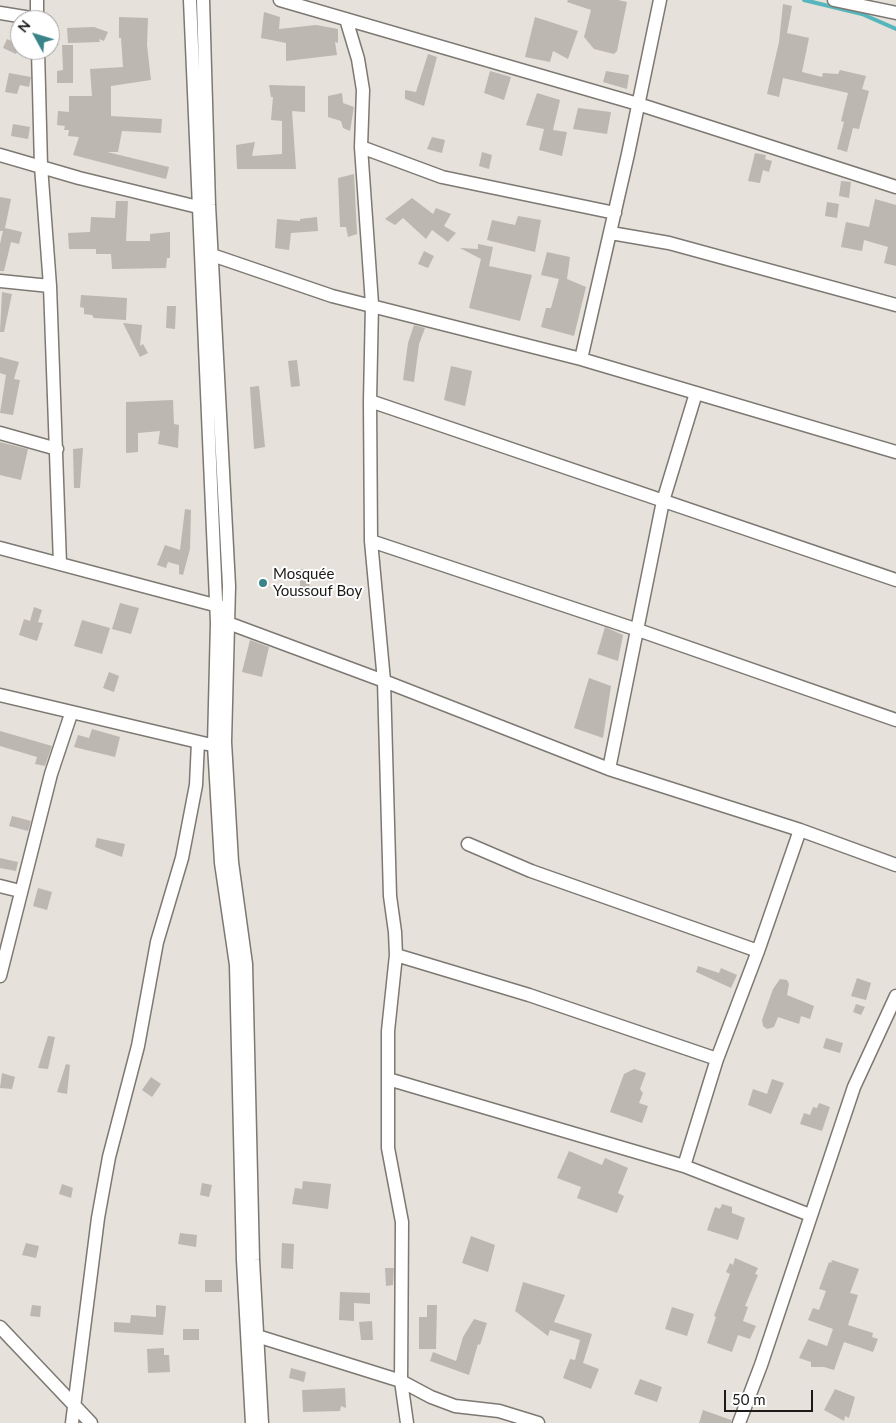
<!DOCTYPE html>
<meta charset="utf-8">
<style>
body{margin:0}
#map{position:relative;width:896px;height:1423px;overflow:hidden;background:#e6e1da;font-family:Lato,sans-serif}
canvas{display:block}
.north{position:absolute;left:10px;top:10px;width:50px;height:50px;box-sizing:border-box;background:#fff;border:1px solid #a4a3a3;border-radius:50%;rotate:309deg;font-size:14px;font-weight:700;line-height:20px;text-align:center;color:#1c1a18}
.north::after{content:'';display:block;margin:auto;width:18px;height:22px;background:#3a8388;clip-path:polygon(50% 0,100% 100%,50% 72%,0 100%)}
.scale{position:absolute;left:724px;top:1390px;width:89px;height:22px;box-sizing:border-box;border:2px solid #1c1a18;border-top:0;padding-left:6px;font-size:15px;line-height:18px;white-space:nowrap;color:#1c1a18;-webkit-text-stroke:4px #fff;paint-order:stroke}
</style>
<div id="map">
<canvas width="896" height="1423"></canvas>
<div class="north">N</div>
<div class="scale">50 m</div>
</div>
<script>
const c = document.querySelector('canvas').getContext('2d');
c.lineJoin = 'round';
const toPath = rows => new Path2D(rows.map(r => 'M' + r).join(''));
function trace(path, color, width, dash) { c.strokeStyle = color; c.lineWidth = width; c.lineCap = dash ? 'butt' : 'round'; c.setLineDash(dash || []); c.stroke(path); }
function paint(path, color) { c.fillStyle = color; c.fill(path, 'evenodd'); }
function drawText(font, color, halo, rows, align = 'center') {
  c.font = font + ' Lato,sans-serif'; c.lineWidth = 4; c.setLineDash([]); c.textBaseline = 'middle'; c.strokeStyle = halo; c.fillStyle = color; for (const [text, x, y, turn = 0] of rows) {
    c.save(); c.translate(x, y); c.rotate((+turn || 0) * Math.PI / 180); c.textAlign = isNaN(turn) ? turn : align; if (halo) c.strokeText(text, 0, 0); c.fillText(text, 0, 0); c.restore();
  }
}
trace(toPath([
 [804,0,862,14,896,29]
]), '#56b6bd', 4);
paint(toPath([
 [568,0,618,0,627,2,617,51,614,54,594,49,584,37,591,10,567,2],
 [783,4,792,6,787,33,809,38,802,72,822,77,823,73,838,74,840,70,866,76,862,89,869,91,859,129,853,128,847,152,837,149,844,122,841,121,848,93,783,78,779,97,767,94,779,42],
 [264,12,280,17,279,29,316,25,338,29,338,43,335,42,337,55,286,61,286,43,261,38],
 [119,17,148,18,147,45,151,80,111,86,111,116,162,119,161,133,122,131,118,152,107,152,169,167,166,179,73,155,79,137,68,136,69,130,64,130,65,126,57,125,58,111,69,112,69,96,92,96,90,69,123,67,121,38,119,38],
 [535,17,578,31,568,59,553,51,550,62,525,57],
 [94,27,108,32,104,41,99,39,100,42,68,43,67,28],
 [7,39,20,45,16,54,3,48],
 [62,45,73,45,73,83,57,83,57,71,63,70],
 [428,54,437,57,424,106,405,99,405,90,416,92],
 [490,71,511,77,504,100,484,93],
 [606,71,629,75,627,89,603,82],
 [9,73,31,77,29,87,20,85,17,94,5,92],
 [269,85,305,86,305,112,292,111,296,169,237,169,236,145,255,142,252,156,282,154,282,121,271,120,273,97,271,97],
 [342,93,343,103,354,107,350,131,343,128,341,121,328,117,328,96],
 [537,93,560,100,553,130,567,132,562,156,539,150,544,129,526,125],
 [578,108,611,112,607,134,573,129],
 [13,124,30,127,28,139,11,136],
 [432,137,445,140,442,153,427,149],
 [482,152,492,155,489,169,479,166],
 [755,153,766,155,765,159,772,161,769,172,763,170,760,183,748,181],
 [354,174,357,234,348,237,346,227,340,227,338,178],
 [841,181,851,182,849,198,839,196],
 [0,197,11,199,5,228,22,232,19,244,11,242,4,271,0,271,0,244,3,231,0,231],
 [412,198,433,214,436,208,451,214,444,226,456,233,448,242,432,230,426,239,403,218,395,225,385,219],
 [875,199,896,205,896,266,884,263,888,247,864,240,862,251,841,247,846,222,869,227],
 [116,201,128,201,126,241,150,241,150,234,170,232,170,258,167,258,166,268,112,269,111,254,96,254,96,249,69,249,68,233,90,232,91,217,115,218],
 [827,202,839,204,837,218,825,216],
 [518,216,541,220,535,252,487,240,492,220,515,225],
 [317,217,318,231,291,233,289,250,275,248,277,219,300,221,300,219],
 [478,244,493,247,489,266,532,275,520,321,469,308,481,259,460,248,478,249],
 [424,251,434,256,428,268,418,264],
 [547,252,570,257,567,279,586,287,574,336,541,327,546,308,551,308,559,279,541,275],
 [2,292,12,294,4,332,0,332],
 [81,295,127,298,126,320,94,318,92,315,84,314,84,308,80,307],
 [167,306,176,306,175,329,166,328],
 [123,323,142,325,140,346,143,344,148,353,140,357],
 [414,325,425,328,419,344,414,382,403,380,408,343],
 [0,357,19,362,14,379,20,380,13,415,0,413,6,375,0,373],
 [297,360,300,386,291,387,288,361],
 [451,366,472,371,465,406,444,400],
 [259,386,265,447,254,449,250,387],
 [173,400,174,424,179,425,178,448,158,444,160,431,138,433,138,452,126,453,126,402],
 [0,442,28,449,21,480,0,475],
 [83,448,80,488,74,488,73,449],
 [185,509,191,510,190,549,183,575,179,574,179,565,168,562,166,568,157,565,165,545,180,550],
 [300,569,310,569,309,597,300,597],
 [120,603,139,608,131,634,112,629],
 [34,607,42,610,38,622,43,623,37,641,19,635,24,619,30,621],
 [82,620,110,628,102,654,74,646],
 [605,627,623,635,618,661,597,654],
 [250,640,269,647,262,677,242,672],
 [109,672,119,676,114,692,103,688],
 [589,678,611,686,603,738,574,728],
 [92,729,120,737,115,757,74,747,78,735,89,738],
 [0,731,52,746,45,766,35,764,37,757,0,746],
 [12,816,31,821,28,831,9,826],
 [97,838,125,844,122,857,95,847],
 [0,858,18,862,16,871,0,868],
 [38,888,52,892,47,910,33,906],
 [698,966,719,973,721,968,737,975,731,988,696,972],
 [857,978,871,983,866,1000,851,996],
 [780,979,787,980,789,984,787,995,814,1006,810,1019,801,1016,799,1024,778,1017,774,1027,767,1029,763,1026,762,1020,773,989],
 [856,1004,865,1007,861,1015,853,1012],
 [48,1036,55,1037,48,1069,38,1068],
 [826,1038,843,1043,840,1053,823,1048],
 [66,1064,70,1065,67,1094,57,1092],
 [634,1069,646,1073,640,1089,643,1093,639,1103,648,1106,642,1123,610,1112,624,1074],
 [2,1073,15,1077,12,1089,0,1088],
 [151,1077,161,1084,152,1097,142,1090],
 [772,1079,784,1083,771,1114,748,1105,753,1089,767,1094],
 [819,1103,830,1107,822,1131,800,1124,804,1113,810,1115,813,1107,817,1108],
 [569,1151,602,1165,605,1158,628,1168,618,1193,624,1196,617,1213,577,1198,581,1187,557,1178],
 [303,1181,331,1184,328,1209,292,1204,295,1188,302,1189],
 [202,1183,212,1185,209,1197,200,1195],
 [62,1184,73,1188,71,1198,59,1194],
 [722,1204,732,1207,732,1213,745,1218,738,1240,707,1230,715,1207,720,1209],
 [180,1233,197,1235,196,1247,178,1244],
 [471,1236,495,1245,488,1272,462,1263],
 [26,1243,39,1246,36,1258,22,1255],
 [282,1243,294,1244,293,1269,281,1268],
 [735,1258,758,1268,755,1274,758,1275,745,1306,748,1307,743,1321,756,1326,750,1339,738,1335,732,1352,707,1343,716,1317,714,1316,730,1274,726,1272,730,1263,733,1265],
 [832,1260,859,1269,850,1293,858,1295,848,1325,873,1333,872,1337,878,1339,873,1352,844,1342,834,1370,824,1367,811,1367,811,1362,799,1358,808,1339,827,1346,833,1329,808,1320,813,1308,819,1310,826,1291,819,1289,829,1262,831,1263],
 [385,1268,394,1268,393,1285,386,1286],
 [205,1280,222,1280,222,1292,205,1292],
 [523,1282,565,1295,554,1322,592,1334,583,1363,599,1369,591,1389,563,1378,570,1359,575,1360,580,1340,550,1330,548,1336,515,1311],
 [340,1292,370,1293,370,1304,354,1303,354,1321,339,1320],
 [32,1305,41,1306,40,1317,30,1316],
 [156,1305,166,1306,163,1335,114,1332,114,1322,130,1323,131,1315,156,1317],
 [427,1305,437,1305,436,1349,419,1349,419,1317,427,1317],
 [672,1307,694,1314,687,1336,665,1329],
 [474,1319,487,1323,480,1345,478,1344,469,1375,430,1361,433,1352,456,1361,463,1337],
 [372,1321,373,1340,361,1340,359,1322],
 [183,1329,199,1329,199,1340,183,1340],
 [164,1348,164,1355,169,1355,170,1372,148,1373,147,1349],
 [291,1368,306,1372,304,1382,289,1378],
 [640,1379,662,1387,657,1402,634,1394],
 [345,1388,346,1408,341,1406,340,1411,303,1412,302,1390],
 [835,1389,855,1397,849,1418,845,1416,844,1421,824,1410],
 [703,1410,731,1420,731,1423,699,1423]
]), '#bcb7b0');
const minor = toPath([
 [37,0,37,20],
 [190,0,217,623,214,745,221,863,236,965,243,1260,252,1423],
 [203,0,209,205,229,586,225,742,232,862,246,964,253,1260,262,1423],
 [280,0,638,104,896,187],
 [834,0,896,13],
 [0,13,37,19],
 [346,19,358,59,363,90,361,147],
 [38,50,41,166,50,286,60,564],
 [0,155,79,178,198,207],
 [611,233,669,243,896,305],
 [212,255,332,296,581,359,896,452],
 [0,281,50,286],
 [581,359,628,154,660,0],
 [370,401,896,580],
 [0,433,57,449],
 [371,541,638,630,896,720],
 [0,548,222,607],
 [228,623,384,681,609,769,800,830,896,865],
 [0,695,207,744],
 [609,769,663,501,696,393],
 [468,844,531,871,758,951],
 [0,886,20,891],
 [396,955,529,995,717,1059],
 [0,976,51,774,71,714],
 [388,1079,684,1166,810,1215],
 [684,1166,717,1059,758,951,800,830],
 [0,1327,91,1423],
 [257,1336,401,1381,431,1397,455,1406,499,1411,538,1423],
 [72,1423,98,1218,109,1157,138,1046,157,942,182,858,196,785,198,742],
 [407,1423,401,1381,402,1222,388,1148,388,1031,396,955,395,932,390,896,384,681,371,541,370,401,372,304,361,147,442,177,615,213],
 [739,1423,761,1365,854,1087,896,996]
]);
trace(minor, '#7d7872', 15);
trace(minor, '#fff', 12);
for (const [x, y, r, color] of [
 [263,583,5,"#3a8388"]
]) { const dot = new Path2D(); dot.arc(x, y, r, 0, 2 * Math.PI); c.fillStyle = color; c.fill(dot); trace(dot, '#fff', 2); }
drawText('15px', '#1c1a18', '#fff', [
 ["Mosquée",273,574],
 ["Youssouf Boy",273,591]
], 'left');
</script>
